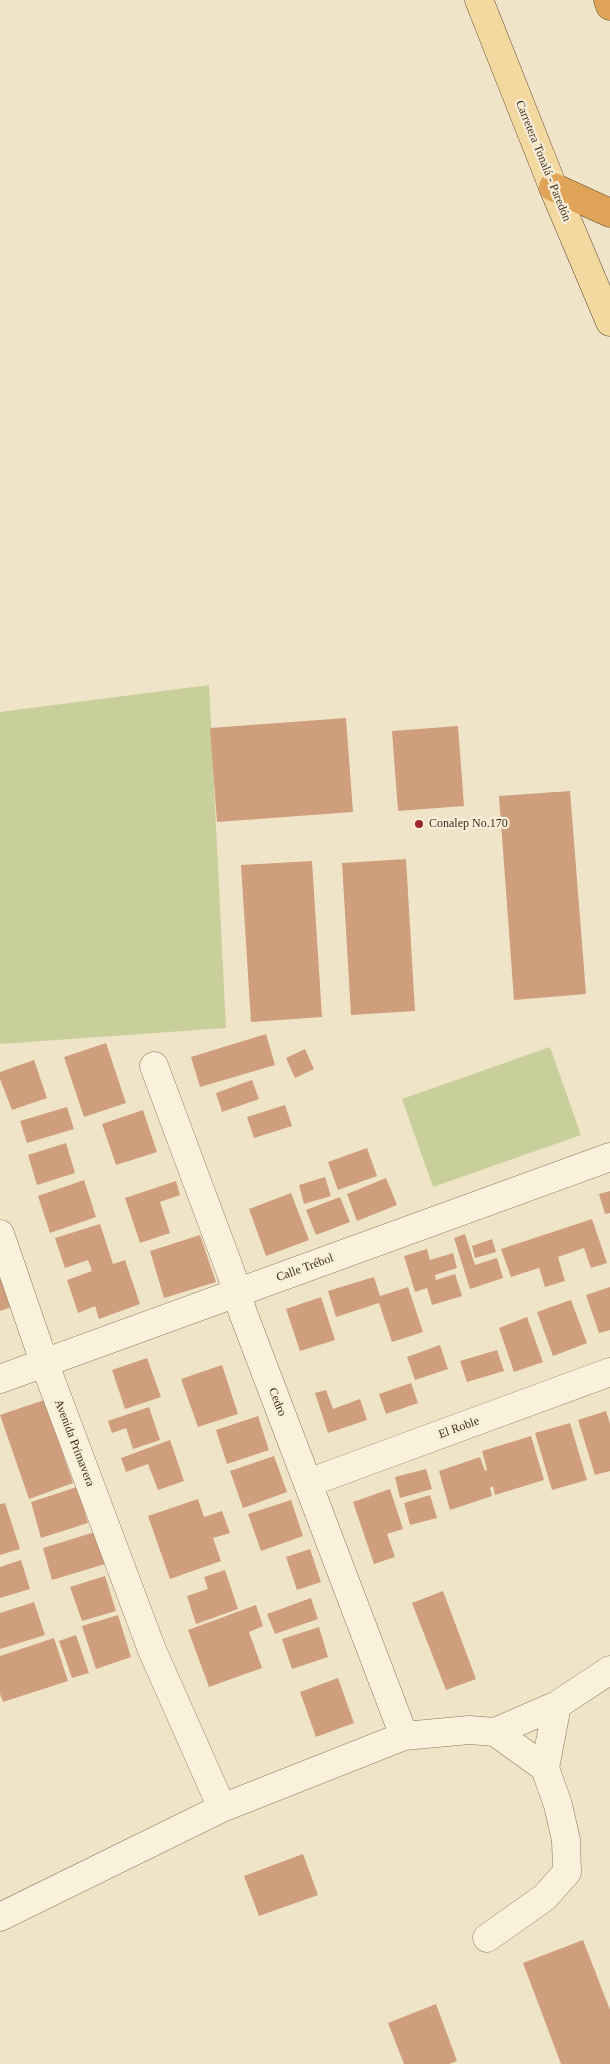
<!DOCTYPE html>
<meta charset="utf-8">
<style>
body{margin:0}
canvas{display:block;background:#f0e4c8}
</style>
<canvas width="610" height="2064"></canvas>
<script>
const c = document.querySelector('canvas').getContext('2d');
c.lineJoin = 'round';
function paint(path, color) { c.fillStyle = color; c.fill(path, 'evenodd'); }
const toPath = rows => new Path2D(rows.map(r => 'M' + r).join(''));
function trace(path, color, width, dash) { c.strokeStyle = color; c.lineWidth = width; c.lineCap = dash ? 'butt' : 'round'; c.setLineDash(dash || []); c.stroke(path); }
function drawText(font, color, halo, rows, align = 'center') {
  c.font = font + ' Georgia,serif'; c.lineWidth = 4.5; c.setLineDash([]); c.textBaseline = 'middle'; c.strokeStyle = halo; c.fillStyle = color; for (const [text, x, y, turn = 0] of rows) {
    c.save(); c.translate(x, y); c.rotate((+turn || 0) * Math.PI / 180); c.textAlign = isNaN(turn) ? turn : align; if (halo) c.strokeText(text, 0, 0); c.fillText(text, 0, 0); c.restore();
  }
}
paint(toPath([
 [209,685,226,1028,0,1044,0,712],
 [550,1047,581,1135,433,1187,402,1099]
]), '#c9cf9b');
paint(toPath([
 [346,718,353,812,217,822,210,728],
 [458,726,464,806,398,811,392,731],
 [570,791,586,994,514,1000,499,796],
 [406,859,415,1011,351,1015,342,863],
 [312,861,322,1017,251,1022,241,865],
 [266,1034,275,1065,200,1087,191,1057],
 [106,1043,126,1103,84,1117,64,1057],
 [305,1049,314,1069,295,1078,286,1058],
 [34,1060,47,1098,12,1110,0,1079,0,1072],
 [252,1080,259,1099,222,1112,216,1093],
 [285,1105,292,1126,254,1138,247,1117],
 [67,1107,74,1129,27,1143,20,1121],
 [143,1110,157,1152,116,1165,102,1124],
 [66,1143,75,1173,37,1185,28,1155],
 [367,1148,377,1176,338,1190,328,1162],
 [325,1177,331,1196,304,1204,299,1185],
 [386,1178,397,1205,357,1221,347,1194],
 [84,1180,96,1217,50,1233,38,1196],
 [176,1181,180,1195,160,1202,170,1233,140,1243,125,1198],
 [610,1191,610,1213,605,1214,599,1194],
 [291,1193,309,1240,266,1256,249,1209],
 [340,1197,350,1222,316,1235,306,1210],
 [592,1219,607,1263,591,1268,584,1248,558,1257,565,1281,545,1287,539,1268,511,1277,501,1249],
 [100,1224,113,1264,125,1260,140,1304,99,1319,95,1306,78,1313,67,1280,92,1271,88,1260,65,1268,55,1238],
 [465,1234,475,1265,497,1258,503,1278,470,1289,454,1238],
 [200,1235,216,1282,164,1298,150,1251],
 [492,1239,496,1252,475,1258,472,1246],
 [427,1249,430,1260,453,1253,457,1268,435,1275,436,1280,455,1274,462,1296,432,1305,427,1288,415,1292,404,1256],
 [0,1270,12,1307,0,1311],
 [374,1277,380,1296,408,1287,423,1332,392,1342,379,1303,336,1317,328,1291],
 [610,1287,610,1330,599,1333,586,1295],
 [321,1297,335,1340,300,1351,286,1309],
 [571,1300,587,1343,553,1356,537,1312],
 [527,1317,543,1362,514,1372,499,1328],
 [440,1345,448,1369,415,1380,407,1357],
 [497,1350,504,1371,467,1382,460,1361],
 [147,1358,161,1397,125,1409,112,1370],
 [222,1365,238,1414,198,1427,181,1379],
 [411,1383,418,1403,386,1414,379,1394],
 [326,1390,333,1409,360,1399,367,1420,328,1433,315,1393],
 [44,1400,73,1483,29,1499,0,1415],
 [149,1407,160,1440,133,1449,126,1428,112,1433,108,1421],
 [606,1411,610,1424,610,1471,595,1475,578,1420],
 [258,1416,269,1450,227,1464,216,1430],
 [570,1423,587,1480,552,1490,535,1433],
 [531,1436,544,1480,495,1495,493,1486,490,1488,492,1496,450,1510,439,1471,480,1457,485,1471,487,1470,482,1451],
 [170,1440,184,1481,158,1490,148,1464,126,1472,121,1458],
 [274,1456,287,1492,243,1508,230,1471],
 [426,1469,432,1489,400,1498,395,1477],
 [77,1487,88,1523,41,1538,31,1502],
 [390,1489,403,1529,387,1534,395,1557,374,1564,353,1502],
 [430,1495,437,1518,410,1525,404,1503],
 [198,1499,204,1517,222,1511,230,1533,213,1538,221,1561,170,1579,148,1516],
 [291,1500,303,1536,261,1551,248,1514],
 [5,1503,20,1549,0,1555,0,1504],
 [95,1532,105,1564,52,1580,43,1548],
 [310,1549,321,1582,297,1590,286,1557],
 [21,1560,30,1589,0,1598,0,1567],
 [225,1570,238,1609,196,1624,187,1596,208,1589,204,1577],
 [105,1576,116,1611,82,1621,70,1587],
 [443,1591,476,1679,446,1690,412,1603],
 [311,1598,318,1619,275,1634,267,1614],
 [34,1602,45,1635,0,1649,0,1613],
 [256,1605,263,1626,249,1632,262,1668,209,1687,188,1630],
 [118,1615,131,1657,96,1669,82,1626],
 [319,1627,328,1657,292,1669,282,1639],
 [76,1635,89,1673,72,1678,59,1641],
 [54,1638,68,1681,3,1702,0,1694,0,1656],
 [338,1678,354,1723,316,1737,300,1692],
 [303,1854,318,1895,259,1916,244,1876],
 [583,1940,610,2010,610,2064,561,2064,523,1963],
 [436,2004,457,2061,449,2064,404,2064,388,2023]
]), '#cf9f7d');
const minor = toPath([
 [154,1066,231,1273,243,1313,404,1736],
 [0,1234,44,1362,152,1650,222,1808],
 [0,1379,610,1157],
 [308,1483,610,1372],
 [545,1768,557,1705],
 [0,1917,222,1808,404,1736,469,1730,495,1732,557,1705,610,1670],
 [487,1938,545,1897,567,1872,566,1840,558,1805,545,1768,495,1732]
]);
const major = toPath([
 [479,0,553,187,610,322]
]);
const highway = toPath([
 [608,0,610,6],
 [553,187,610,213]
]);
trace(minor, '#8d765c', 29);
trace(major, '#5b4430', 29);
trace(highway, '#5b4430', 29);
trace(minor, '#faf1dc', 28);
trace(major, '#f3d9a0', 28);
trace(highway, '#e0a458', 28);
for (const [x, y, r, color] of [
 [419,824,5,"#9e2a2b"]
]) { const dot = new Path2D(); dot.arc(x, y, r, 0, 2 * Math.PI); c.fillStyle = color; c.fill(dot); trace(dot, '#f7eed8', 2); }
drawText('12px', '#3d2e20', '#f7eed8', [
 ["Carretera Tonalá - Paredón",543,161,68],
 ["Calle Trébol",305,1268,-20],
 ["Cedro",277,1402,69],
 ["El Roble",459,1428,-20],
 ["Avenida Primavera",74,1443,69]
]);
drawText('12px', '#3d2e20', '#f7eed8', [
 ["Conalep No.170",429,824]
], 'left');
</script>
